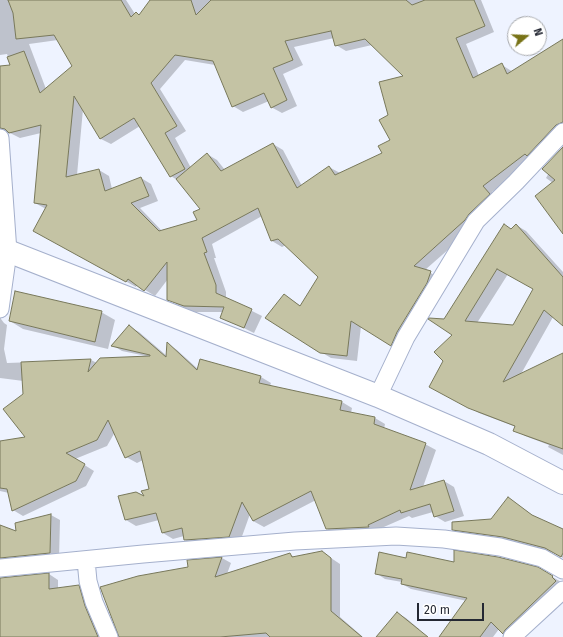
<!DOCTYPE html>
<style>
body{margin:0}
#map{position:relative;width:563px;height:637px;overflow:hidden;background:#eef3ff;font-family:"Fira Sans",sans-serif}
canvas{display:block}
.north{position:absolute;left:507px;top:16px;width:40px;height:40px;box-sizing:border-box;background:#fff;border:1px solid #a7a9ad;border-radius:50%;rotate:71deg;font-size:11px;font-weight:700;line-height:16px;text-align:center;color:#242833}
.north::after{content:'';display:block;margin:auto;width:14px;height:18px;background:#787317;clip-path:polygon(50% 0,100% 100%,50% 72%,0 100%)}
.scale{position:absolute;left:417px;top:603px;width:67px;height:18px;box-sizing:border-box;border:2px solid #242833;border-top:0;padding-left:5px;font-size:12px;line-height:14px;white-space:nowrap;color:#242833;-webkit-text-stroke:3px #fff;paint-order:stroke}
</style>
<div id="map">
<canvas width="563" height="637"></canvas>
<div class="north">N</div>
<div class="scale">20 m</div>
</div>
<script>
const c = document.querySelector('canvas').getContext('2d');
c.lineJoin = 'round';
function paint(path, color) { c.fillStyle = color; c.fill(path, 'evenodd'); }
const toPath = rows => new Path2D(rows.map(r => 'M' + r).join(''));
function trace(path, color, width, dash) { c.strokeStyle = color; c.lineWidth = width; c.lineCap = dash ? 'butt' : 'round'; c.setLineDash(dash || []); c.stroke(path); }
paint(toPath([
 [0,0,126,0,135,14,136,13,140,15,151,0,481,0,494,32,466,44,479,76,502,65,513,72,563,46,563,129,535,160,492,192,499,200,475,226,425,270,440,278,401,351,361,326,357,361,331,358,321,352,284,295,301,306,319,276,286,245,282,247,272,241,262,216,212,244,216,258,214,258,226,292,226,298,262,316,254,333,221,317,223,312,195,312,178,305,168,299,168,279,155,296,137,285,136,287,44,236,46,209,35,203,41,133,20,138,10,133,4,135,0,144,0,117,19,86,7,54,0,55],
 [334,38,336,45,346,51,372,45,405,76,390,116,391,141,383,154,340,173,329,167,302,186,283,150,273,144,225,170,217,160,207,154,191,168,175,138,186,131,160,89,185,60,215,65,233,106,243,112,269,101,271,107,282,113,297,106,283,74,303,65,294,47],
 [58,40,74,66,46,89,29,44],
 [83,109,101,139,111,144,140,126,171,176,177,180,201,209,198,221,162,231,140,208,158,201,151,184,141,178,112,189,109,176,99,170,77,175],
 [563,148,563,233,553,183,546,178],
 [516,225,526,231,563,272,563,323,553,317,521,374,563,354,563,455,548,447,549,445,525,436,515,430,516,427,479,413,431,386,444,361,454,334,444,320],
 [508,274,534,289,514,326,477,323],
 [0,309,1,319,4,323,7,325,4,349,7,363,91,360,97,363,146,356,122,351,112,345,129,326,139,332,167,356,168,344,177,350,198,369,261,377,271,383,270,386,342,402,352,408,351,413,375,418,385,424,384,429,425,444,436,450,423,487,444,481,454,487,464,516,445,522,435,516,433,512,412,518,409,516,377,530,337,535,327,529,316,500,264,527,253,521,250,514,240,542,195,546,185,540,184,536,173,539,163,533,159,520,136,526,126,520,146,498,150,489,143,460,137,463,126,457,115,432,107,446,75,459,94,471,86,486,23,516,13,510,9,493,0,491,0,442,27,438,39,383,0,378],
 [101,312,115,320,108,349,23,329,10,321],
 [508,498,538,519,563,530,563,558,554,553,512,542,462,534,453,530,492,520],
 [51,515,60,520,59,558,0,563,0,526,18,532,16,524],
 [322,552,340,564,340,617,363,637,120,637,189,567,188,561,222,558,231,563,227,574,290,554,295,558],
 [407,559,456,564,538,568,561,582,510,637,499,629,493,637,440,637,467,601,411,589,402,584,402,582,385,579,376,573],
 [49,574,58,580,58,589,79,586,88,592,104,637,0,637,0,600,39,575],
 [397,613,406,618,419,629,413,637,376,637]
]), '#0003');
const building = toPath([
 [8,0,121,0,131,17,136,12,139,15,150,0,191,0,196,15,211,0,406,0,412,5,425,0,474,0,485,26,456,38,473,78,502,63,507,74,563,39,563,122,556,125,527,156,525,154,483,186,490,194,469,214,465,220,414,266,431,271,427,283,397,332,391,346,351,321,347,356,320,353,265,318,284,294,300,306,318,277,278,239,271,241,258,208,202,238,207,252,204,253,216,285,216,293,252,309,244,328,220,318,224,307,184,306,167,300,167,262,144,291,128,279,126,282,33,231,47,205,34,203,41,125,9,133,5,129,0,128,0,66,10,65,7,57,24,51,40,93,72,66,54,35,16,39,13,13,8,0],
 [331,31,335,46,365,39,403,76,379,82,388,115,379,120,390,140,378,146,382,153,335,175,329,166,297,188,273,143,221,171,207,153,176,179,200,209,193,212,197,220,159,231,131,203,149,196,141,177,105,191,99,169,66,177,74,96,100,139,134,118,170,177,185,169,165,133,177,126,151,83,175,55,213,61,232,107,264,93,271,108,287,100,273,68,293,60,285,41,331,31],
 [563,147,563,234,535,196,555,180,542,169,563,147],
 [504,224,511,229,516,224,563,277,563,326,544,310,503,382,563,353,563,449,513,431,515,426,468,408,429,387,443,361,434,352,452,335,428,319,429,318,444,319,504,224],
 [497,269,533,289,513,325,465,321,497,269],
 [15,291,102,311,95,342,9,321,15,291],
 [129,325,166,357,167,342,197,370,200,359,261,376,259,383,342,401,340,410,375,417,374,424,426,443,410,490,444,480,454,511,434,517,430,504,401,513,400,510,368,525,369,527,326,529,311,491,253,521,242,502,229,537,184,540,182,528,162,533,156,513,125,520,118,496,136,492,144,496,141,491,149,489,140,451,125,458,108,420,97,440,66,453,85,464,76,481,12,511,7,489,0,488,0,441,25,437,3,409,23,394,21,362,91,359,88,372,100,358,150,356,150,355,111,346,129,325],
 [508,497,532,515,563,529,563,553,561,557,545,548,503,537,452,530,452,522,491,519,508,497],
 [51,514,50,553,0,558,0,525,16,531,15,523,51,514],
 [454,550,498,557,538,567,553,576,552,577,556,581,505,630,503,634,491,622,480,637,439,637,467,598,401,584,402,579,375,574,379,552,406,558,407,552,454,562,454,550],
 [322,551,331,558,331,611,362,637,270,637,266,633,220,637,119,637,100,587,138,576,188,567,187,560,222,557,215,577,290,553,292,557,322,551],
 [49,573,49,589,79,585,85,606,98,637,0,637,0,578,49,573],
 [397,612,428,637,376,637,397,612]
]);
paint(building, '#c4c3a4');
trace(building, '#78785b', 1);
const street = toPath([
 [0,138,8,252,0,309],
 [378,396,406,337,476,221,516,182,563,132],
 [86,560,88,581,94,602,109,637],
 [0,568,143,554,295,541,396,536,444,539,500,547,542,558,563,570],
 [512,637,563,590]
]);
const secondary = toPath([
 [0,248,378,396,489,444,563,483]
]);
trace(street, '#a5b0cc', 19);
trace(secondary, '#a5b0cc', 24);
trace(street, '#fff', 17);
trace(secondary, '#fff', 22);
</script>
